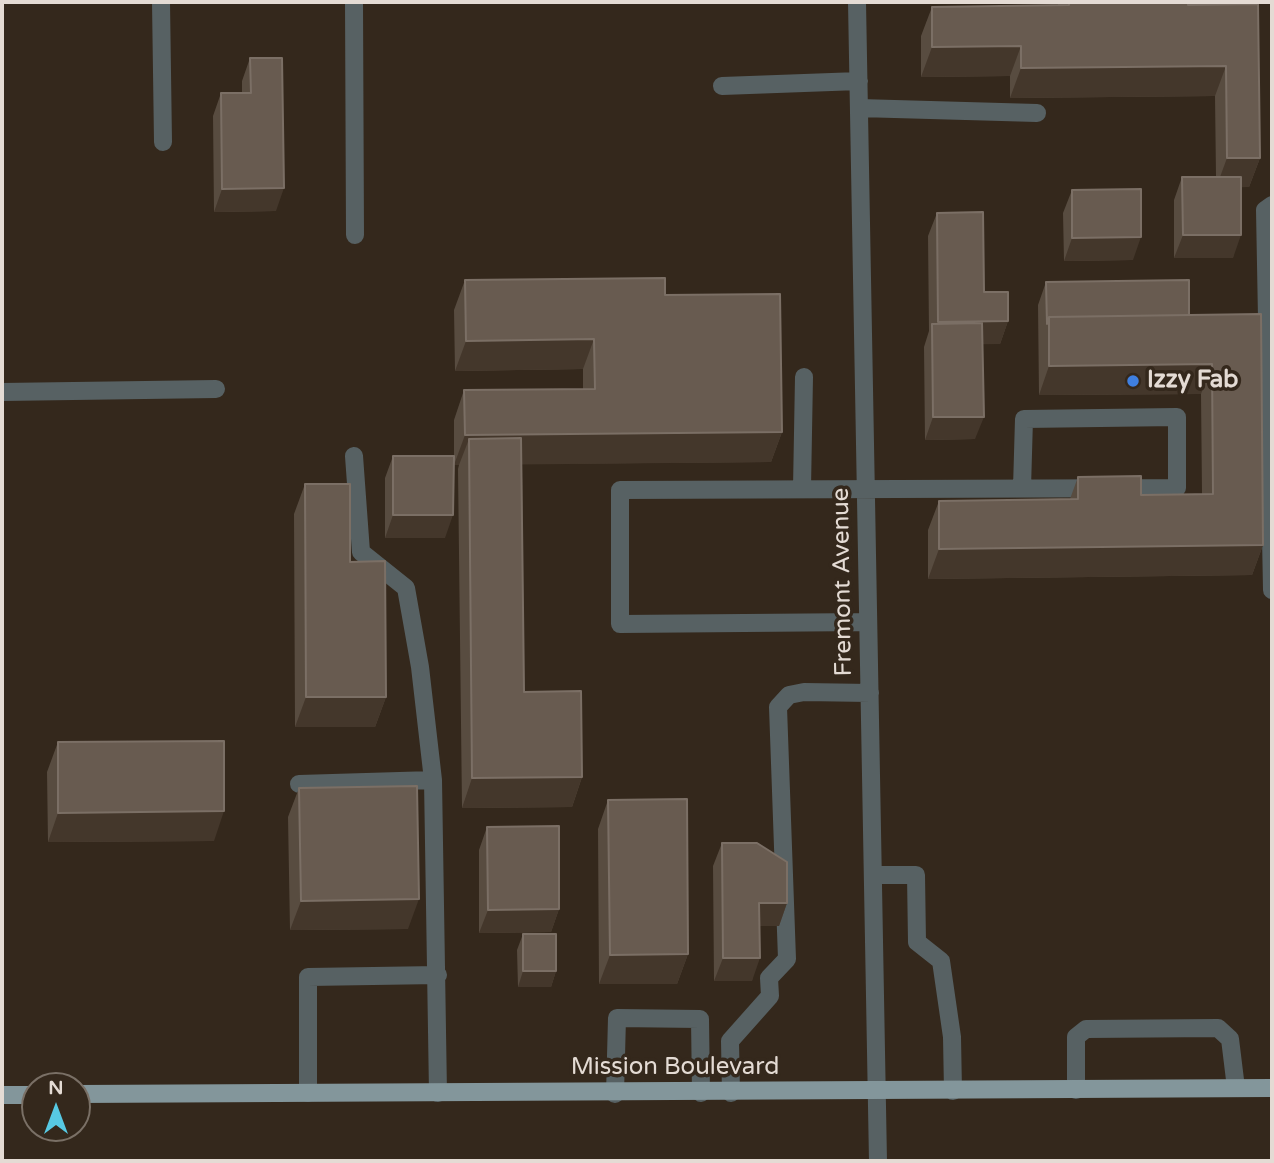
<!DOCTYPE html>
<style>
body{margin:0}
#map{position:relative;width:1274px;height:1163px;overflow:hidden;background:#34281c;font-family:"Varela Round",sans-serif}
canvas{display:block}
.frame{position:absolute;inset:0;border:4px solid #e4dbd4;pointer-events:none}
.north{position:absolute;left:21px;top:1072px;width:70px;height:70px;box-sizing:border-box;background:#34281c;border:2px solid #7a7066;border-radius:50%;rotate:0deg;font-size:19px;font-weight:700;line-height:28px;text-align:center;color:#e4dbd4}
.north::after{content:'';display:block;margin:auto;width:24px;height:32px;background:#57c9e3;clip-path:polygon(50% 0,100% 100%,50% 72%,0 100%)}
</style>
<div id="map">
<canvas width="1274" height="1163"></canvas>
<div class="frame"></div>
<div class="north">N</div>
</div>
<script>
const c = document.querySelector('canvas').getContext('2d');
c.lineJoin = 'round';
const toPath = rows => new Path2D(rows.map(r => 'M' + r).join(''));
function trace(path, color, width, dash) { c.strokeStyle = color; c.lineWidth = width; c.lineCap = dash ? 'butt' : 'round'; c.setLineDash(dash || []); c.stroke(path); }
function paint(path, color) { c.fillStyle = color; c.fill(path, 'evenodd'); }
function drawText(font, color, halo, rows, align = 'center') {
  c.font = font + ' "Varela Round",sans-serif'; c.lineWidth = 7; c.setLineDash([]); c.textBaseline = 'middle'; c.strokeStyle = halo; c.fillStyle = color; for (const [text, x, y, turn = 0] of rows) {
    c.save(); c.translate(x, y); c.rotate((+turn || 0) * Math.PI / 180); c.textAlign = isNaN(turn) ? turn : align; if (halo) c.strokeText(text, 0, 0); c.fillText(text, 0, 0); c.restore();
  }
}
trace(toPath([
 [161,2,163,142],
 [354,2,355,235],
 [857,2,878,1161],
 [722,86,859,81],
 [859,108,1037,113],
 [1272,205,1265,210,1272,590],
 [2,392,216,389],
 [354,456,361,552,406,588,420,667,433,780,438,1093],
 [802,488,804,377],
 [868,622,620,624,620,490,1177,488,1177,417,1024,419,1022,488],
 [299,784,433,780],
 [873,875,916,875,917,942,941,961,952,1037,953,1091],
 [1076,1090,1076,1037,1086,1029,1218,1028,1230,1039,1236,1088],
 [308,1093,308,977,438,975],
 [731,1093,730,1041,770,996,769,978,787,959,778,707,789,695,804,692,870,693],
 [615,1094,617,1018,700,1019,701,1093]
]), '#576163', 18);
trace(toPath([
 [77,1094,1272,1088],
 [2,1095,35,1095]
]), '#83969b', 18);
paint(toPath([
 [1057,2,1188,2,1188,5,1258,4,1260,158,1249,187,1241,187,1233,258,1174,258,1174,200,1182,177,1216,177,1215,96,1010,98,1010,76,921,77,921,36,932,7,1058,5],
 [250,58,276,211,214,212,213,116,221,93,242,93,242,81],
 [1072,190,1133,260,1064,261,1063,213],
 [937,213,984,292,1008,321,1000,344,983,344,975,439,925,440,924,347,929,331,928,236],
 [465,280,665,295,782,432,771,462,522,464,524,692,582,777,572,807,462,808,458,469,459,465,454,465,454,420,464,390,583,389,583,369,455,371,454,310],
 [1046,282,1189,315,1261,314,1263,545,1252,575,928,579,928,530,939,501,1070,499,1078,477,1141,495,1202,494,1201,394,1039,395,1038,305],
 [393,456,445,538,385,538,385,478],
 [305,484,350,562,386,697,375,727,295,727,294,514],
 [58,742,214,841,48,842,47,772],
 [299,788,408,929,290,930,288,817],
 [608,800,688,954,677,984,599,984,598,829],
 [487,827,559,909,551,932,479,933,479,850],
 [722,843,787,903,779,926,760,926,752,981,714,981,713,866],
 [523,934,556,971,551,987,518,987,517,950]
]), '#584c40');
paint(toPath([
 [1021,46,1010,76,921,77,932,47],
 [1226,66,1215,96,1010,98,1021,68],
 [1227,158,1260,158,1249,187,1216,188],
 [284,188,276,211,214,212,222,189],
 [1183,235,1241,235,1233,258,1174,258],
 [1141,237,1133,260,1064,261,1072,238],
 [1008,321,1000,344,932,345,932,337,938,322],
 [594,339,583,369,455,371,466,341],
 [1212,364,1201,394,1039,395,1049,366],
 [933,417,984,417,975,439,925,440],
 [782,432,771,462,469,465,469,439,459,465,454,465,465,435],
 [393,515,453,515,445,538,385,538],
 [1263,545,1252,575,928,579,939,549],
 [306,697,386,697,375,727,295,727],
 [582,777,572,807,462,808,472,778],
 [224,811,214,841,48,842,58,813],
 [419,899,408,929,290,930,301,901],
 [759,903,787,903,779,926,751,926],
 [559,909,551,932,479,933,488,910],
 [688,954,677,984,599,984,610,955],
 [723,958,760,958,752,981,714,981],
 [523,971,556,971,551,987,518,987]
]), '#44372b');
const building = toPath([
 [1069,2,1188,2,1188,5,1258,4,1260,158,1227,158,1226,66,1021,68,1021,46,932,47,932,7,1069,5,1069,2],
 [250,58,282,58,284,188,222,189,221,93,251,93,250,58],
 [1182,177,1241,177,1241,235,1183,235,1182,177],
 [1141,189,1141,237,1072,238,1072,190,1141,189],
 [983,212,984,292,1008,292,1008,321,938,322,937,213,983,212],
 [665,278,665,295,780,294,782,432,465,435,464,390,595,389,594,339,466,341,465,280,665,278],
 [1189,280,1189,315,1049,317,1047,324,1046,282,1189,280],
 [1261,314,1263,545,939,549,939,501,1078,499,1078,477,1141,476,1141,495,1213,494,1212,364,1049,366,1049,317,1261,314],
 [982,323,984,417,933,417,932,324,982,323],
 [521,438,524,692,581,691,582,777,472,778,469,439,521,438],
 [393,456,454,456,453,515,393,515,393,456],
 [305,484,350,484,350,562,385,561,386,697,306,697,305,484],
 [224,741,224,811,58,813,58,742,224,741],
 [417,786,419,899,301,901,299,788,417,786],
 [687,799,688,954,610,955,608,800,687,799],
 [559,826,559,909,488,910,487,827,559,826],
 [722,843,757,843,787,862,787,903,759,903,760,958,723,958,722,843],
 [523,934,556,934,556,971,523,971,523,934]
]);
paint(building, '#685b50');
trace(building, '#7b6f65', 2);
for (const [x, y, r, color] of [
 [1133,381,7,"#3f7fe0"]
]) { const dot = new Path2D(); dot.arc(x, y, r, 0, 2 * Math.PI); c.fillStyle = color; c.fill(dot); trace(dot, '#34281c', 2.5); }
drawText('bold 24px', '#e4dbd4', '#34281c', [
 ["Izzy Fab",1147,381]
], 'left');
drawText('24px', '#e4dbd4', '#34281c', [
 ["Fremont Avenue",843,582,-91],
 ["Mission Boulevard",675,1068]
]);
</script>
